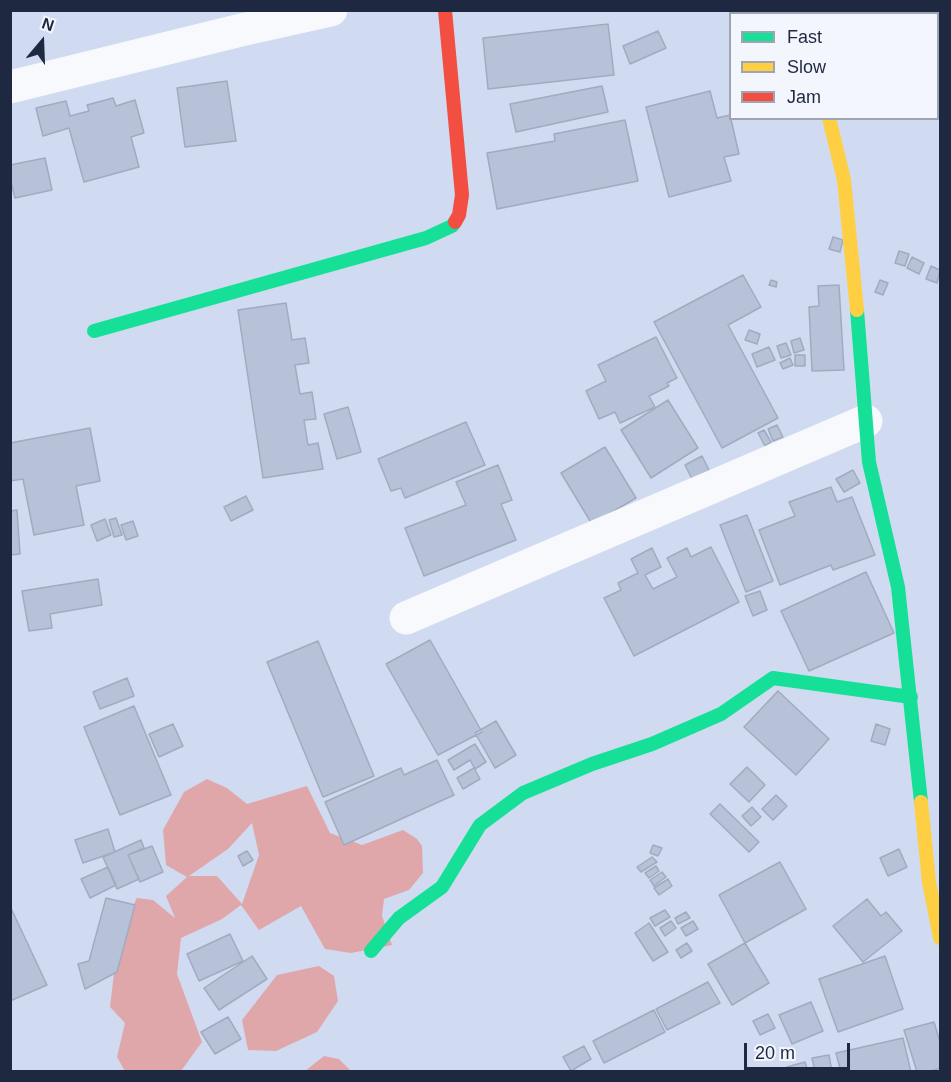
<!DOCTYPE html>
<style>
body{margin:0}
#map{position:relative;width:951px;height:1082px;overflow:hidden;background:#d0daf0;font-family:Helvetica,sans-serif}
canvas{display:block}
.frame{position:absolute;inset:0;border:12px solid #1e2841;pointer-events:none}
.legend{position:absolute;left:729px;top:12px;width:210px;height:108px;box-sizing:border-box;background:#f3f6fd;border:2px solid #9ea4b2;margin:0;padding:8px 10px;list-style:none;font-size:18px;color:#1e2841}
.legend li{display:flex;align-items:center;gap:12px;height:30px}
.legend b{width:30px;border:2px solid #9ea4b2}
.north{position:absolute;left:12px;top:12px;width:60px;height:60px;-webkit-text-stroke:4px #f3f6fd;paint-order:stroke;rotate:19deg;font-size:16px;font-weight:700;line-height:24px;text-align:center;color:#1e2841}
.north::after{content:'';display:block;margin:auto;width:21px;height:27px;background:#1e2841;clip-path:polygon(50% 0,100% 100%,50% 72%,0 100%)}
.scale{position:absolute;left:744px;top:1043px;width:106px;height:27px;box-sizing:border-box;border:3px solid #1e2841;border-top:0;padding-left:8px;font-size:18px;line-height:21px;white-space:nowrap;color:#1e2841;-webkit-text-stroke:4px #f3f6fd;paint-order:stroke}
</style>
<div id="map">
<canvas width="951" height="1082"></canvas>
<div class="frame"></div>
<ul class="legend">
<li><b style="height:8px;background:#16e098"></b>Fast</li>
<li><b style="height:8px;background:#ffcf43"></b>Slow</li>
<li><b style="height:8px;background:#f24e42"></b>Jam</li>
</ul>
<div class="north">N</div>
<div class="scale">20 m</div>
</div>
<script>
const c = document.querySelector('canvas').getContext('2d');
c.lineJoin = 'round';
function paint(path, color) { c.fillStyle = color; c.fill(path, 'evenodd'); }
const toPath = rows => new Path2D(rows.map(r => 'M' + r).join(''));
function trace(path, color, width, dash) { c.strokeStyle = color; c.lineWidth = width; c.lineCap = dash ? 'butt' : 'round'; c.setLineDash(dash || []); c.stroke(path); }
paint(toPath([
 [207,779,227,788,247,804,307,786,330,833,362,845,403,830,417,839,422,846,423,873,409,890,384,899,382,916,392,945,351,953,325,949,301,906,259,930,241,905,222,919,181,938,177,974,202,1042,181,1071,125,1071,117,1057,125,1023,110,1007,119,932,137,898,153,900,175,918,166,896,187,877,166,865,163,830,184,792],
 [252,823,259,855,242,904,217,876,189,876,228,849],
 [319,966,334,976,338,1001,317,1032,276,1051,248,1050,242,1020,277,975],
 [324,1056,339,1059,351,1071,305,1071]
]), '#e0a7ab');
const building = toPath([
 [608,24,614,75,488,89,483,38,608,24],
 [658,31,666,48,630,64,623,46,658,31],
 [227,81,236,141,185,147,177,88,227,81],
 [602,86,608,112,516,132,510,104,602,86],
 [710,91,717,118,730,115,739,154,724,157,731,181,669,197,646,107,710,91],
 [113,98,116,106,135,100,144,133,131,137,139,167,84,182,69,128,43,136,36,108,66,101,70,116,89,111,87,105,113,98],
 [625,120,638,181,497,209,487,153,555,141,554,134,625,120],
 [45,158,52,190,15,198,10,178,10,165,45,158],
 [833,237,843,240,840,252,829,249,833,237],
 [899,251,909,254,905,266,895,263,899,251],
 [912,257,924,263,919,274,907,268,912,257],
 [931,266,940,270,937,283,926,279,931,266],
 [743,275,761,307,728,325,778,418,722,448,654,322,743,275],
 [771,280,777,282,776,287,769,285,771,280],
 [880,280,888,283,883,295,875,292,880,280],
 [839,285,844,370,812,371,809,307,819,306,818,286,839,285],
 [286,303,292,340,305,338,309,363,295,365,300,394,312,392,316,419,304,420,308,445,318,443,323,469,263,478,238,310,286,303],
 [749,330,760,334,757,344,745,340,749,330],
 [656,337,677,378,667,383,669,386,649,396,655,407,620,423,615,412,599,419,586,391,606,381,598,365,656,337],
 [800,338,804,350,794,353,791,341,800,338],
 [786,343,791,355,781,358,777,346,786,343],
 [769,347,775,360,757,367,752,354,769,347],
 [795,355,805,355,805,366,795,366,795,355],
 [790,358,793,365,783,369,780,363,790,358],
 [668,400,698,448,651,478,621,430,668,400],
 [348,407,361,452,337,459,324,414,348,407],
 [466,422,485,465,405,498,401,488,391,491,378,459,466,422],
 [777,425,783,437,773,441,768,429,777,425],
 [90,428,100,481,76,486,84,525,34,535,23,479,10,481,10,443,90,428],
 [764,430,771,442,765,446,758,433,764,430],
 [605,447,636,498,592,524,561,473,605,447],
 [702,456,710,472,693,481,685,465,702,456],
 [498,465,512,500,501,504,516,540,424,576,405,528,466,505,456,482,498,465],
 [853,470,860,483,844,492,836,479,853,470],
 [831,487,837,502,852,497,875,555,833,570,831,565,780,585,759,530,795,516,789,502,831,487],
 [246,496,253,510,231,521,224,507,246,496],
 [17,510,20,554,10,555,10,511,17,510],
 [747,515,773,581,746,592,720,525,747,515],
 [116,518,122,535,114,537,109,520,116,518],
 [105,519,111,535,97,541,91,525,105,519],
 [133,521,138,536,126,540,121,525,133,521],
 [711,547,739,602,634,656,604,598,621,590,618,583,638,573,631,559,652,548,661,567,645,575,653,589,677,577,667,558,687,548,691,557,711,547],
 [866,572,894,633,809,671,781,611,866,572],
 [98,579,102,605,50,614,52,628,29,631,22,591,98,579],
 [760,591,767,610,753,616,745,596,760,591],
 [430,640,482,732,438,755,386,664,430,640],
 [318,641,374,776,323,797,267,662,318,641],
 [127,678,134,696,100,709,93,692,127,678],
 [778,691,829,739,796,775,744,727,778,691],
 [134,706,171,795,120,815,84,727,134,706],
 [496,721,516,755,495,768,475,733,496,721],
 [173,724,183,746,159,757,149,734,173,724],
 [876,724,890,729,885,745,871,741,876,724],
 [475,744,486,762,475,769,470,760,454,770,448,760,475,744],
 [437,760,454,795,344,845,325,802,401,768,404,775,437,760],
 [747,767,765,785,749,802,730,784,747,767],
 [474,768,480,779,463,789,457,778,474,768],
 [776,795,787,806,773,820,762,809,776,795],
 [720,804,759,842,749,852,710,814,720,804],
 [752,807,761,817,751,826,742,816,752,807],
 [108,829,115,852,83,863,75,840,108,829],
 [141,840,144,848,128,855,139,879,117,889,103,857,141,840],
 [653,845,662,848,658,856,650,853,653,845],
 [152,846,163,872,140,882,128,855,152,846],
 [899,849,907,867,888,876,880,858,899,849],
 [247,851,253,860,243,866,238,856,247,851],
 [652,857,657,862,641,872,637,867,652,857],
 [780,862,806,909,745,943,719,895,780,862],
 [656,866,659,871,649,878,645,873,656,866],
 [108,867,116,885,90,898,81,879,108,867],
 [662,872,666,877,654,886,650,880,662,872],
 [668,879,672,886,659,895,654,888,668,879],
 [106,898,135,905,117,972,85,989,78,964,89,961,106,898],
 [867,899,881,916,886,912,902,931,863,962,833,926,867,899],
 [10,906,47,985,10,1001,10,906],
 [665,910,670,917,655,926,650,918,665,910],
 [686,912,690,918,678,924,675,918,686,912],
 [671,921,676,928,665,936,660,928,671,921],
 [693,921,698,929,686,936,681,928,693,921],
 [649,923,668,952,653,961,635,933,649,923],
 [230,934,243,961,199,981,187,954,230,934],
 [687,943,692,951,681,958,676,950,687,943],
 [745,943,769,983,732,1005,708,964,745,943],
 [252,956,267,979,219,1010,204,988,252,956],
 [885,956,903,1009,838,1032,819,979,885,956],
 [708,982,720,1003,667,1030,656,1009,708,982],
 [811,1002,823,1031,792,1044,779,1015,811,1002],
 [654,1010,665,1032,604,1063,593,1041,654,1010],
 [768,1014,775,1028,760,1035,753,1021,768,1014],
 [228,1017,241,1039,215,1054,201,1032,228,1017],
 [934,1022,940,1042,940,1068,928,1072,917,1072,904,1030,934,1022],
 [903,1038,911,1072,841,1072,836,1053,903,1038],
 [584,1046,591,1059,571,1071,563,1057,584,1046],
 [829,1055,832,1072,815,1072,812,1058,829,1055],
 [805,1062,808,1072,789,1072,787,1067,805,1062]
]);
paint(building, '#b7c1d7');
trace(building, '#a1abc0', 1.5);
trace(toPath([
 [819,14,820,10],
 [10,87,241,30,331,10],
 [406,618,866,421]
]), '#f8f9fd', 33);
trace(toPath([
 [857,310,869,462,898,587,921,802],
 [94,331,426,238,452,226,455,222],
 [371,951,399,918,442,887,480,825,523,793,592,764,652,744,721,714,773,678,911,697]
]), '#16e098', 14);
trace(toPath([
 [883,10,887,14],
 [829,118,844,180,857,310],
 [921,802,929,882,940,938]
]), '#ffcf43', 14);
trace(toPath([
 [445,10,462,195,459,215,455,222],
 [938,47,940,49]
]), '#f24e42', 14);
</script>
